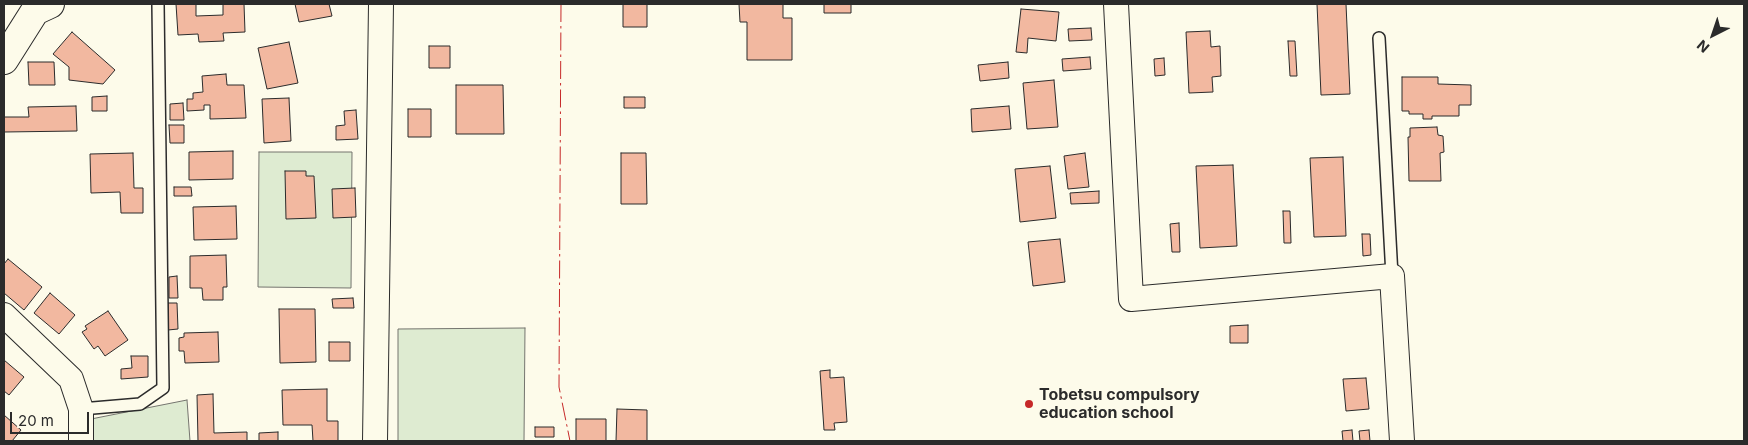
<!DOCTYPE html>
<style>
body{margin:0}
#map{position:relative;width:1748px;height:445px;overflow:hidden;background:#fdfbea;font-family:Inter,sans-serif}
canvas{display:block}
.frame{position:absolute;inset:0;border:5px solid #2b2b2b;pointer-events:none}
.north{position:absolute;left:1688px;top:10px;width:50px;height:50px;-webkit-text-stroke:4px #fdfbea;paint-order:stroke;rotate:221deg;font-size:14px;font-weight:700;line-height:20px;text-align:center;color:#2b2b2b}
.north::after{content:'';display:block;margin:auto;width:18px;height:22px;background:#2b2b2b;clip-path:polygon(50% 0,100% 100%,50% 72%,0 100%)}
.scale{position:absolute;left:10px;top:412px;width:79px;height:22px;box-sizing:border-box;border:2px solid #2b2b2b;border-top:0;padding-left:6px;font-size:15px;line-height:18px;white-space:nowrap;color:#2b2b2b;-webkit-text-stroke:4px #fdfbea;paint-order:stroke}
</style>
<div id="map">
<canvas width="1748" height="445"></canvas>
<div class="frame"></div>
<div class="north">N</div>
<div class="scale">20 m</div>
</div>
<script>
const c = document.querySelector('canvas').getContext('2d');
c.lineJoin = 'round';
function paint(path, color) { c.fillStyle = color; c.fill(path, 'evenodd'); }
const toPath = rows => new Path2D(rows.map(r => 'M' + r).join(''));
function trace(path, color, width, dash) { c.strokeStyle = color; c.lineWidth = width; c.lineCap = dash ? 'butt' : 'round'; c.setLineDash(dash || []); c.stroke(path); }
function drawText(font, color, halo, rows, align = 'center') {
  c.font = font + ' Inter,sans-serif'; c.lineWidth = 4; c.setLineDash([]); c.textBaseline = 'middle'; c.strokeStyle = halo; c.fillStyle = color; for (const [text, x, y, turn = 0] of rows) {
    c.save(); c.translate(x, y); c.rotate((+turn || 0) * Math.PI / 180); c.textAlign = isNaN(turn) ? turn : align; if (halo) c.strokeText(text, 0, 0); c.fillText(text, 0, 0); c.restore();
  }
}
const green = toPath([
 [259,152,352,152,351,288,258,287,259,152],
 [525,328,524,441,398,441,398,329,525,328],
 [187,400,190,441,91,441,91,419,187,400]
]);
paint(green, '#deebd1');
trace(green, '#74746e', 1);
const building = toPath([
 [176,4,196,4,196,16,223,15,223,4,244,4,245,32,223,33,224,41,199,42,198,34,178,35,176,4],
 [295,4,329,4,332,16,299,22,295,4],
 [623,4,647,4,647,27,623,27,623,4],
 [739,4,783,4,783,18,792,18,792,60,747,60,747,22,740,22,739,4],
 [824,4,851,4,851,13,824,13,824,4],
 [1317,4,1346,4,1350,94,1321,95,1317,4],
 [1021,9,1059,12,1056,41,1028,38,1027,53,1016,52,1021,9],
 [1091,28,1092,40,1069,41,1068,29,1091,28],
 [1210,31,1211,47,1220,46,1221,76,1212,77,1213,92,1189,93,1186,32,1210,31],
 [72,32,115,70,103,84,69,80,69,67,53,54,72,32],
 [1288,41,1295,41,1297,76,1290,76,1288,41],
 [289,42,298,83,267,89,258,48,289,42],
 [429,46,450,46,450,68,429,68,429,46],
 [1090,57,1091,69,1063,71,1062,59,1090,57],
 [1164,58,1165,75,1155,76,1154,59,1164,58],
 [28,62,54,62,55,85,29,85,28,62],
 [1008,62,1009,78,980,81,978,65,1008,62],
 [226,74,227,85,244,85,246,118,210,119,210,105,204,105,204,110,187,111,187,99,193,99,193,93,203,92,202,76,226,74],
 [1402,77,1438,77,1438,84,1471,85,1471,105,1459,105,1459,116,1432,116,1432,119,1423,119,1423,114,1409,114,1409,111,1402,111,1402,77],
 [1054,80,1058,127,1027,129,1023,83,1054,80],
 [456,85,503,85,504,134,456,134,456,85],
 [107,96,107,111,92,111,92,97,107,96],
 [624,97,645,97,645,108,624,108,624,97],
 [289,98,291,141,264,143,262,99,289,98],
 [183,103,184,120,170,120,170,104,183,103],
 [76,106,77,131,4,132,4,117,29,117,28,107,76,106],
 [1009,106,1011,129,972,132,971,109,1009,106],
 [408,109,431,109,431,137,408,137,408,109],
 [356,110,358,139,336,140,336,126,345,125,344,111,356,110],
 [169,125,184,125,184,143,170,143,169,125],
 [1437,127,1438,135,1443,136,1444,152,1440,153,1441,181,1409,181,1408,137,1410,137,1410,128,1437,127],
 [233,151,233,179,189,180,189,152,233,151],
 [133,153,134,188,143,188,143,213,121,213,120,192,91,193,90,154,133,153],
 [621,153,646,153,647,204,621,204,621,153],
 [1085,153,1089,187,1068,189,1064,156,1085,153],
 [1343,157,1346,236,1314,237,1310,158,1343,157],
 [1233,165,1237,246,1200,248,1196,166,1233,165],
 [1050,166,1056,218,1020,222,1015,169,1050,166],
 [285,171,306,171,306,176,314,176,316,218,286,219,285,171],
 [174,187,191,187,192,196,174,196,174,187],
 [355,188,356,217,333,218,332,189,355,188],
 [1099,191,1099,203,1071,204,1070,193,1099,191],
 [236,206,237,239,194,240,193,207,236,206],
 [1283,211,1290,211,1291,243,1284,243,1283,211],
 [1179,223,1180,252,1172,252,1170,224,1179,223],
 [1362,234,1370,234,1371,255,1363,256,1362,234],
 [1060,239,1065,282,1033,286,1028,242,1060,239],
 [226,255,227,287,223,287,223,300,203,300,202,288,190,288,190,256,226,255],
 [8,259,42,287,24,310,4,293,4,264,8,259],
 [177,276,178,298,169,298,169,277,177,276],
 [50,293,75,315,59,334,34,313,50,293],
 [353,298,354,308,333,308,332,299,353,298],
 [168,303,177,303,178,329,168,330,168,303],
 [279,309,315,309,316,362,280,363,279,309],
 [108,311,128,340,105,356,98,346,94,349,82,332,87,329,85,326,108,311],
 [1248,325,1248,343,1230,343,1230,326,1248,325],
 [218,332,219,362,185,363,184,351,179,351,179,338,184,337,184,333,218,332],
 [329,342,350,342,350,361,329,361,329,342],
 [131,356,148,356,148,377,121,379,121,369,132,368,131,356],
 [4,360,24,377,9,395,4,391,4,360],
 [830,370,830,378,844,377,847,422,834,423,835,430,824,430,820,371,830,370],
 [1366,378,1369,409,1346,411,1343,379,1366,378],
 [327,389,327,421,338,421,338,441,313,441,312,425,283,425,282,390,327,389],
 [213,394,214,433,247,432,247,441,198,441,197,395,213,394],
 [617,409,647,410,647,441,616,441,617,409],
 [4,415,21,430,12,441,4,441,4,415],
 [576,419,606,419,606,441,576,441,576,419],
 [535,427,554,427,554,437,535,437,535,427],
 [1352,430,1353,441,1343,441,1342,431,1352,430],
 [1369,430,1370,441,1360,441,1359,431,1369,430],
 [278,432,278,441,259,441,259,433,278,432]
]);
paint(building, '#f2b8a0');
trace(building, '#2b2b2b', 1);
const service = toPath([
 [1379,38,1392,276],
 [81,409,140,404,163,388,158,4]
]);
const minor = toPath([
 [1116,4,1131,299,1392,276,1402,441],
 [4,315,71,379,81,409,81,441],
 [375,441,381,4]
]);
const primary = toPath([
 [4,60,35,11,50,4]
]);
trace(service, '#2b2b2b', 14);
trace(minor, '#2b2b2b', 26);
trace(primary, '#2b2b2b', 30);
trace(service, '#fdfbea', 11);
trace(minor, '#fdfbea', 24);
trace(primary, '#fdfbea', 28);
trace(toPath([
 [561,4,559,387,570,441]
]), '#c62828', 1, [18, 4, 2.5, 4]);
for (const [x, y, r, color] of [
 [1029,404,5,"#c62828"]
]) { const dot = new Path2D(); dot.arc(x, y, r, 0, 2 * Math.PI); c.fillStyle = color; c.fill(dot); trace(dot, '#fdfbea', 2); }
drawText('bold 16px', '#2b2b2b', '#fdfbea', [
 ["Tobetsu compulsory",1039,395],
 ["education school",1039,413]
], 'left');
</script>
